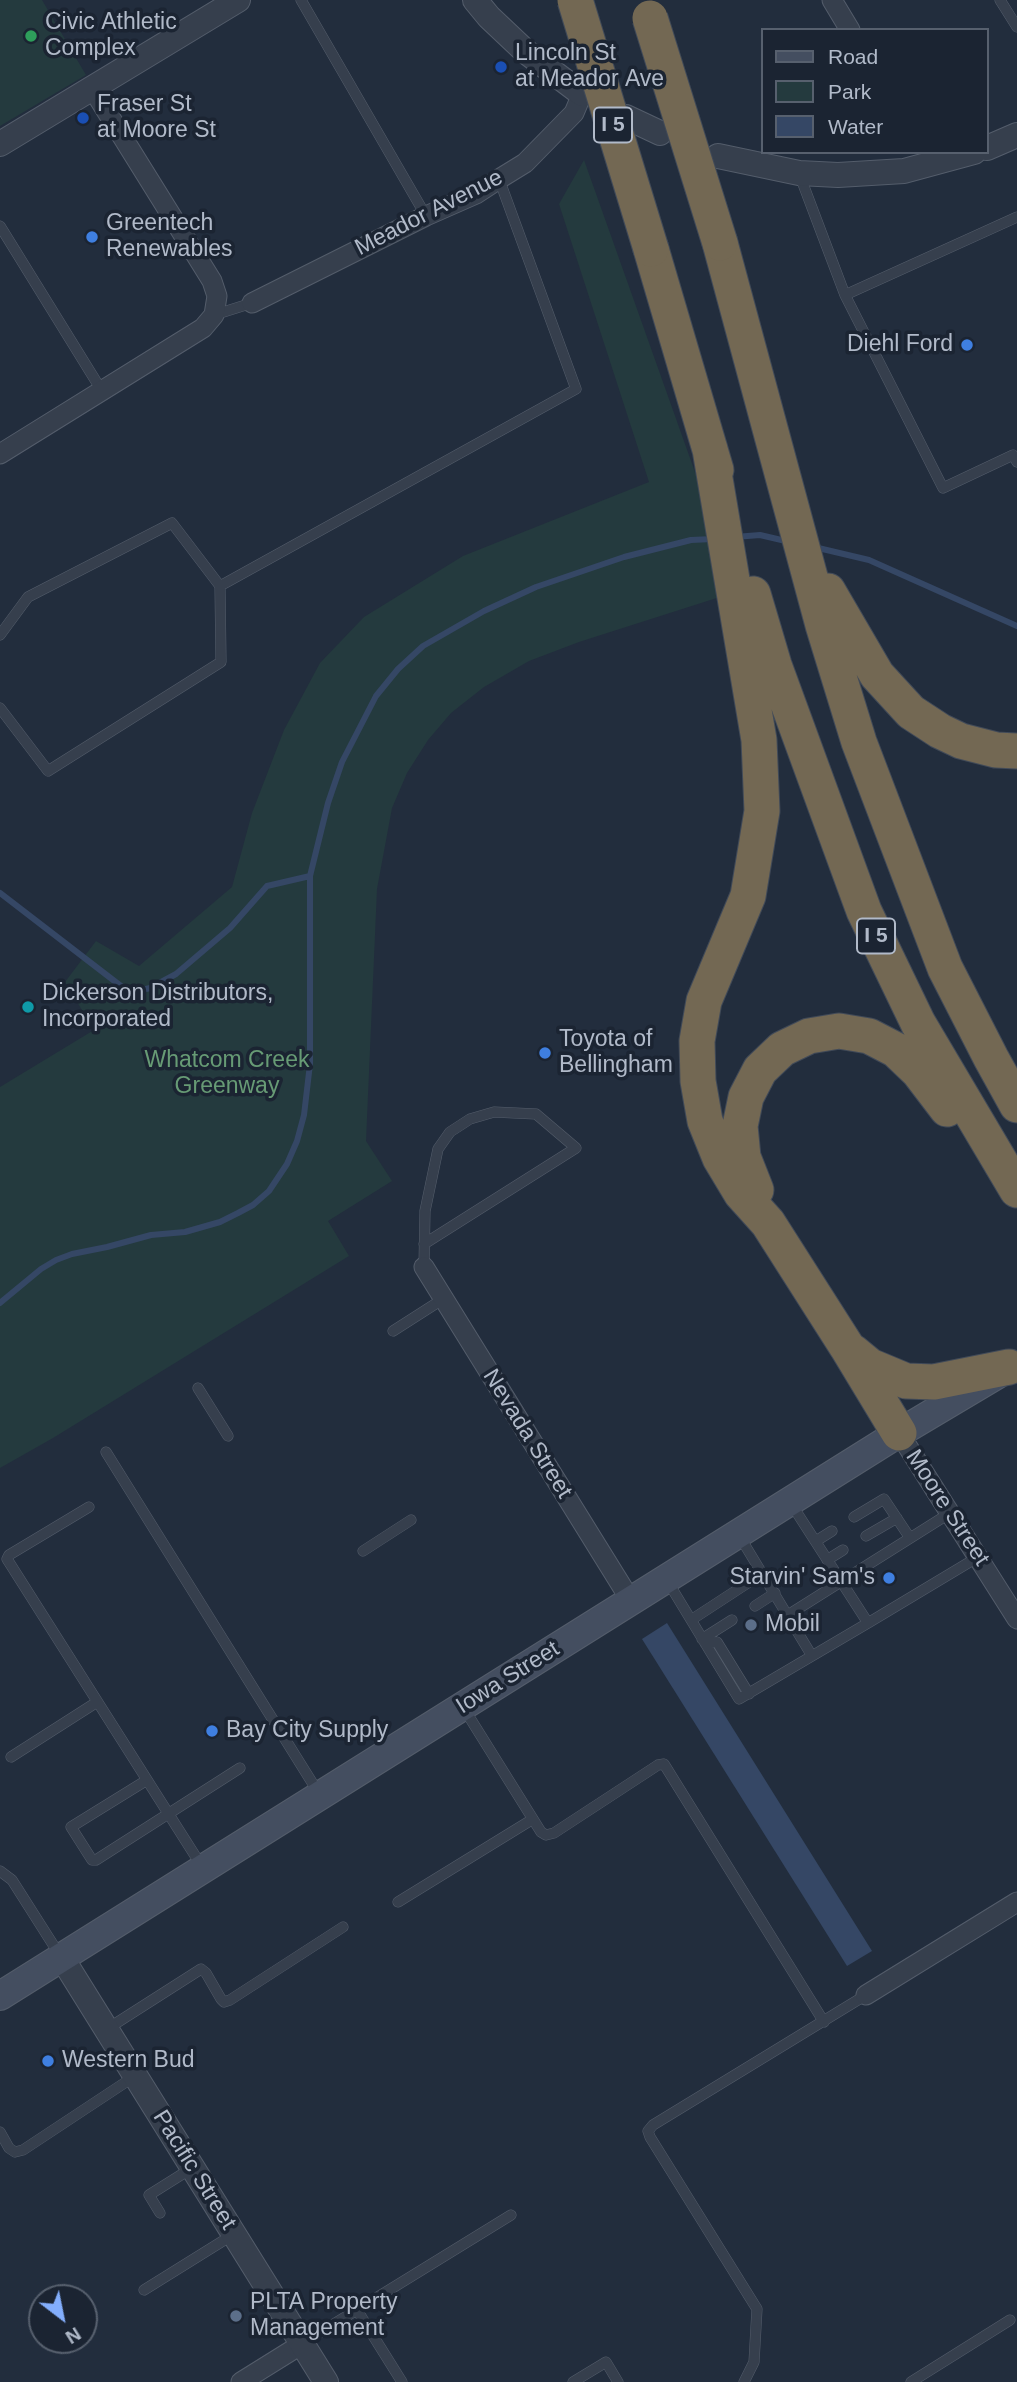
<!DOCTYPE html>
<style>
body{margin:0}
#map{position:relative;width:1017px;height:2382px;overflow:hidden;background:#222d3d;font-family:Arial,sans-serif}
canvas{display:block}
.legend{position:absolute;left:761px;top:28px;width:228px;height:126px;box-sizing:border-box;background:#1b2432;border:2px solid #57606e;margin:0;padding:9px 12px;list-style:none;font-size:21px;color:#b1bac9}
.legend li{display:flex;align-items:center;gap:14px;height:35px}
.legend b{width:35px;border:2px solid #57606e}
.north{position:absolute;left:28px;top:2284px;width:70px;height:70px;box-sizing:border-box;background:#1b2432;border:2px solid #57606e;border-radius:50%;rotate:148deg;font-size:19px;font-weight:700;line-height:28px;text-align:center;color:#b1bac9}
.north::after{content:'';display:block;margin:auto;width:24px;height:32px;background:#83aefc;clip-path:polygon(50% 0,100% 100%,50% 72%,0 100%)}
</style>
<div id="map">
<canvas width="1017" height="2382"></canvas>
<ul class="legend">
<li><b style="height:9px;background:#444e60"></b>Road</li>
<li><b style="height:19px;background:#243a3e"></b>Park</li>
<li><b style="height:19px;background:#354765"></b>Water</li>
</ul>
<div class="north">N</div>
</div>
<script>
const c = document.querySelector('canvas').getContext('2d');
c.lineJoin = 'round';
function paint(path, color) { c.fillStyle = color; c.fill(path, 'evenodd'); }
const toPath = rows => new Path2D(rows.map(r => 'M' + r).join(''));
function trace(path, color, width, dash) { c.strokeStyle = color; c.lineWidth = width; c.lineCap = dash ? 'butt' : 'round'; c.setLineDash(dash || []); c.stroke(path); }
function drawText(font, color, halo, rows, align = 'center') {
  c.font = font + ' Arial,sans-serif'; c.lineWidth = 7; c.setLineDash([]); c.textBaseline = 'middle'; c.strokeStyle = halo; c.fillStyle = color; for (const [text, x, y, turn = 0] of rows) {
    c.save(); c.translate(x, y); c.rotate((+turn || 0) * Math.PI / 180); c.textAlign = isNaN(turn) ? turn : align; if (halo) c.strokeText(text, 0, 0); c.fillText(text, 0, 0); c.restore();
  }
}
paint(toPath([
 [0,0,42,0,86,75,0,126],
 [584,160,696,475,723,596,579,642,529,661,484,687,451,713,428,740,407,773,392,808,377,889,366,1141,392,1181,328,1221,349,1256,53,1438,0,1468,0,1087,94,1030,65,982,96,941,139,966,232,887,252,813,284,730,320,663,364,617,463,556,649,482,559,204]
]), '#243a3e');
paint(toPath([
 [667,1623,872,1951,847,1966,642,1639]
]), '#354765');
trace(toPath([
 [735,537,760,535,790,542],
 [814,547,869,560,1017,626],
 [0,893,130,993,150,988,176,974,230,928,267,886,310,876],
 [0,1303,41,1269,56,1260,72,1254,107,1247,151,1235,185,1232,220,1222,238,1213,253,1205,269,1191,287,1164,297,1141,304,1115,310,1064,310,876,328,803,342,762,376,696,398,669,423,646,484,611,536,587,624,557,691,540,713,539]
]), '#354765', 6);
const service = toPath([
 [301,0,426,216],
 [1000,0,1017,27],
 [800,176,845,295,943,488,1013,455,1017,462],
 [0,226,102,391],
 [845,295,1017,217],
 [214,315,252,303],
 [220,586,576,389,499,179],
 [0,635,28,597,172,523,220,586,221,662,48,771,0,708],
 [424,1267,425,1211,438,1149,450,1132,470,1119,494,1112,536,1114,576,1148,424,1244],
 [393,1331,443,1299],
 [198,1388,228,1436],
 [106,1452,318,1792],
 [790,1502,868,1623,978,1557],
 [89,1507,9,1555,7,1559,201,1865],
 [854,1517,884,1499,910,1538],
 [866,1536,897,1518],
 [740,1537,812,1656],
 [816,1541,832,1531],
 [363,1551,411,1520],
 [827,1560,843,1550],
 [668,1582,739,1699,868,1623],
 [755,1606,775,1593],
 [788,1615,950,1513],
 [691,1620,763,1573],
 [702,1639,732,1620],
 [705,1643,717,1642,749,1694],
 [463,1707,541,1832,546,1835,554,1833,658,1765,664,1764,824,2022],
 [11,1757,97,1702],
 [147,1780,71,1827,92,1860,96,1860,240,1768],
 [0,1871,12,1880,59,1954],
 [398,1902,533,1819],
 [107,2029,201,1969,206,1973,221,1999,224,2002,230,2000,343,1927],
 [0,2132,9,2148,15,2152,23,2150,135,2076],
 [160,2213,149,2195,192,2168],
 [144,2290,234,2234],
 [357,2310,402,2382],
 [303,2343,511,2215],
 [573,2382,606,2362,618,2382],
 [744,2382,754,2362,757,2309,650,2137,648,2131,653,2125,866,1995],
 [911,2382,1010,2320]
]);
const minor = toPath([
 [832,0,850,30],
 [252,303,426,216,476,194,499,179,525,163,574,113,582,94],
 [0,454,203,328,214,315,217,296,212,281,92,88],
 [424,1267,631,1601],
 [899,1433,1017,1619],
 [866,1995,1017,1902],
 [241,2382,302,2344]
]);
const tertiary = toPath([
 [475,0,489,17,525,51,582,94],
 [626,117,660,133],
 [0,144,238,0],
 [987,148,1017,135],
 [718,156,799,173,838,175,904,171,974,152],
 [62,1958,326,2382]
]);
const secondary = toPath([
 [0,1996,899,1433,998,1374]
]);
const motorway = toPath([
 [720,243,823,625,859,742,945,968,991,1058,1017,1105],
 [651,249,716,470],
 [710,449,759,740,762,811,748,896,704,1001,697,1041,698,1081,705,1121,720,1158,741,1193,768,1223,847,1347,899,1433],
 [828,591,877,675,911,712,940,731,961,741,996,750,1017,751],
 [753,594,774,665,864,911,918,1023,1017,1190],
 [756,1190,743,1157,740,1126,746,1097,760,1070,782,1049,809,1036,839,1031,869,1036,896,1050,918,1071,947,1109],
 [853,1352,870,1366,906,1381,934,1382,1009,1367]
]);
trace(service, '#545d6b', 11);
trace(minor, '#545d6b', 21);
trace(tertiary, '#545d6b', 26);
trace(secondary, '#545d6b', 30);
trace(motorway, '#414a58', 37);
trace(service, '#363f4d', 10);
trace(minor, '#363f4d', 19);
trace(tertiary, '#363f4d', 24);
trace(secondary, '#444e60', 28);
trace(motorway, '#736853', 35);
const motorwayBridge = toPath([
 [575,0,651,249],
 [650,18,720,243]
]);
trace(motorwayBridge, '#414a58', 37, []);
trace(motorwayBridge, '#736853', 35);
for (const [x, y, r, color] of [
 [31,36,7,"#2e9e5b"],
 [501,67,7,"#1a4fb4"],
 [83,118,7,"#1a4fb4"],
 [92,237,7,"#3f7fe0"],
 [967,345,7,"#3f7fe0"],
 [28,1007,7,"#0f9aa8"],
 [545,1053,7,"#3f7fe0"],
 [889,1578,7,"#3f7fe0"],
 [751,1625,7,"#5c6f8a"],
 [212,1731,7,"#3f7fe0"],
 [48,2061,7,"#3f7fe0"],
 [236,2316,7,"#5c6f8a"]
]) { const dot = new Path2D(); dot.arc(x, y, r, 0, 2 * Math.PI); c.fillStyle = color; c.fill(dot); trace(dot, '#1b2432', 2.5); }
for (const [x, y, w] of [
 [613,125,38],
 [876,936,38]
]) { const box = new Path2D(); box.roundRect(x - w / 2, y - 17.5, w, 35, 5); c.fillStyle = '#1b2432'; c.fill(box); trace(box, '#b1bac9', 2); }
drawText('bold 21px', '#b1bac9', null, [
 ["I 5",613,125],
 ["I 5",876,936]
]);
drawText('23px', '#b1bac9', '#1b2432', [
 ["Civic Athletic",45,23],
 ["Complex",45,49],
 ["Lincoln St",515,54],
 ["at Meador Ave",515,80],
 ["Fraser St",97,105],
 ["at Moore St",97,131],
 ["Greentech",106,224],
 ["Renewables",106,250],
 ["Diehl Ford",953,345,"right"],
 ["Dickerson Distributors,",42,994],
 ["Incorporated",42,1020],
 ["Toyota of",559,1040],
 ["Bellingham",559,1066],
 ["Starvin' Sam's",875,1578,"right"],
 ["Mobil",765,1625],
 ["Bay City Supply",226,1731],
 ["Western Bud",62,2061],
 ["PLTA Property",250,2303],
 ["Management",250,2329]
], 'left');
drawText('23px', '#b1bac9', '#1b2432', [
 ["Meador Avenue",429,213,-27],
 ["Nevada Street",527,1434,58],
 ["Moore Street",947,1508,57],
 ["Iowa Street",508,1678,-32],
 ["Pacific Street",194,2170,58]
]);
drawText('23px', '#679b75', '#1b2432', [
 ["Whatcom Creek",227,1061],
 ["Greenway",227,1087]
]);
</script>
